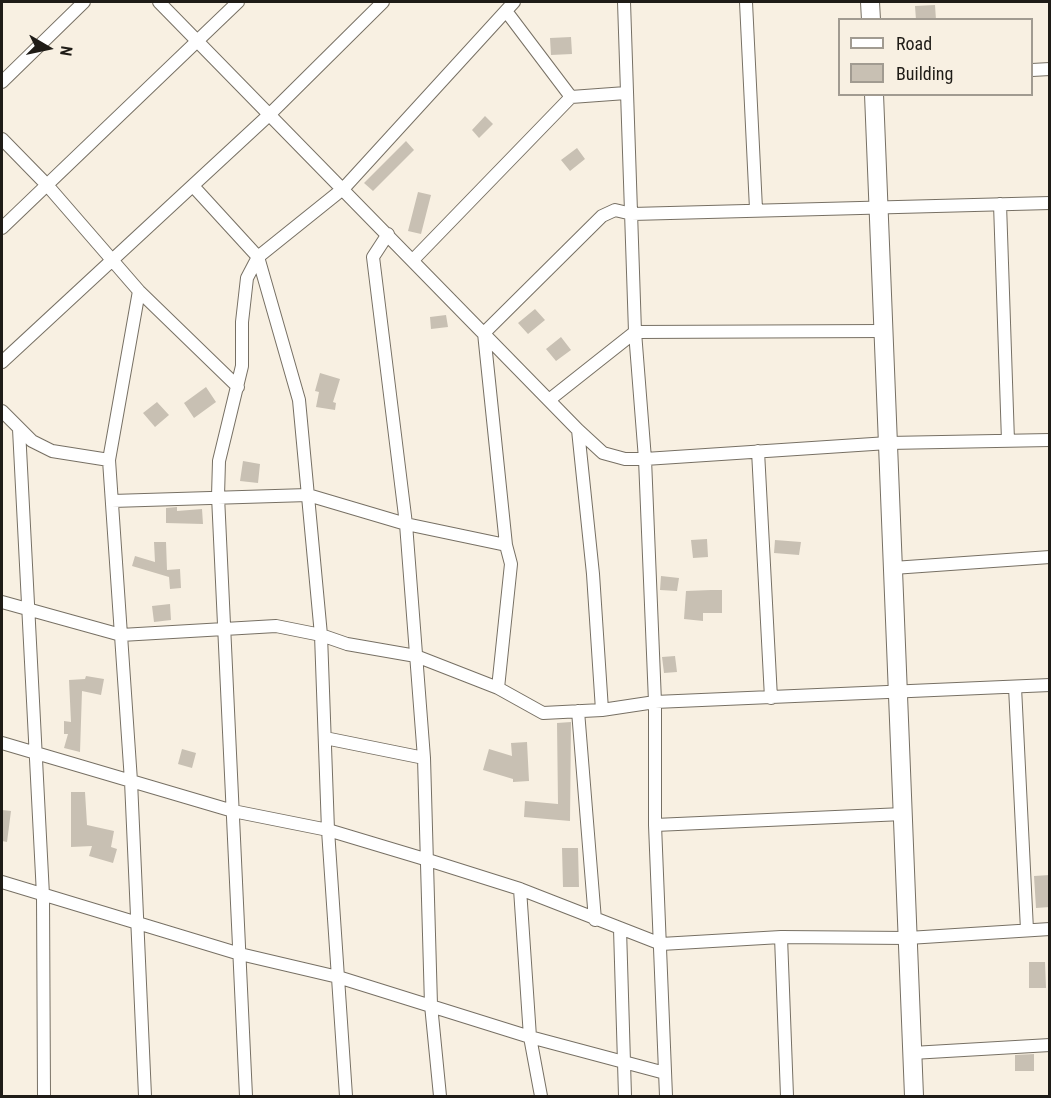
<!DOCTYPE html>
<style>
body{margin:0}
#map{position:relative;width:1051px;height:1098px;overflow:hidden;background:#f8f0e2;font-family:"Roboto Condensed",sans-serif}
canvas{display:block}
.frame{position:absolute;inset:0;border:3px solid #1f1c17;pointer-events:none}
.legend{position:absolute;left:838px;top:18px;width:195px;height:78px;box-sizing:border-box;background:#f8f0e2;border:2px solid #a19b91;margin:0;padding:8px 10px;list-style:none;font-size:18px;color:#1f1c17}
.legend li{display:flex;align-items:center;gap:12px;height:30px}
.legend b{width:30px;border:2px solid #a19b91}
.north{position:absolute;left:18px;top:18px;width:60px;height:60px;-webkit-text-stroke:4px #f8f0e2;paint-order:stroke;rotate:99deg;font-size:16px;font-weight:700;line-height:24px;text-align:center;color:#1f1c17}
.north::after{content:'';display:block;margin:auto;width:21px;height:27px;background:#1f1c17;clip-path:polygon(50% 0,100% 100%,50% 72%,0 100%)}
</style>
<div id="map">
<canvas width="1051" height="1098"></canvas>
<div class="frame"></div>
<ul class="legend">
<li><b style="height:8px;background:#fff"></b>Road</li>
<li><b style="height:16px;background:#c8c0b3"></b>Building</li>
</ul>
<div class="north">N</div>
</div>
<script>
const c = document.querySelector('canvas').getContext('2d');
c.lineJoin = 'round';
function paint(path, color) { c.fillStyle = color; c.fill(path, 'evenodd'); }
const toPath = rows => new Path2D(rows.map(r => 'M' + r).join(''));
function trace(path, color, width, dash) { c.strokeStyle = color; c.lineWidth = width; c.lineCap = dash ? 'butt' : 'round'; c.setLineDash(dash || []); c.stroke(path); }
paint(toPath([
 [935,5,936,20,916,20,915,6],
 [571,37,572,54,551,55,550,38],
 [485,116,493,124,479,138,472,130],
 [406,141,414,150,373,191,364,183],
 [577,148,585,159,570,171,561,160],
 [418,192,431,195,421,234,408,231],
 [535,309,545,320,528,334,518,323],
 [446,315,448,327,431,329,430,317],
 [561,337,571,350,556,361,546,349],
 [320,373,340,379,333,402,336,403,335,410,316,407,319,392,315,391],
 [206,387,216,402,194,418,184,403],
 [157,402,169,415,155,427,143,413],
 [243,461,260,464,258,483,240,481],
 [177,507,177,511,202,509,203,524,166,523,166,508],
 [707,539,708,557,693,558,691,540],
 [775,540,801,542,799,555,774,553],
 [154,542,166,542,167,570,180,569,181,588,170,589,169,577,132,566,135,556,155,562],
 [661,576,679,578,677,591,660,590],
 [711,590,722,590,722,613,703,613,703,621,684,619,686,591],
 [170,604,171,620,154,622,152,606],
 [675,656,677,672,664,673,662,657],
 [86,676,104,679,101,695,82,691,80,752,64,748,68,734,64,734,64,721,71,722,69,680,85,679],
 [571,722,570,821,524,817,525,801,558,804,557,723],
 [527,742,529,781,513,782,513,779,483,770,489,749,512,756,511,743],
 [182,749,196,753,192,768,178,764],
 [71,792,85,792,87,825,114,831,111,847,117,849,113,863,89,856,92,846,71,847],
 [2,810,11,811,7,842,2,841],
 [562,848,578,848,579,887,563,887],
 [1050,875,1050,907,1036,908,1034,876],
 [1029,962,1045,962,1046,988,1029,988],
 [1034,1054,1034,1071,1015,1071,1015,1055]
]), '#c8c0b3');
const street = toPath([
 [159,2,578,430,603,453,625,459,645,459,888,443,1050,440],
 [624,2,635,332,645,459,655,702,655,825,666,1096],
 [746,2,756,209],
 [506,11,571,97],
 [1032,70,1050,69],
 [2,82,84,2],
 [2,139,47,185,139,291,238,387],
 [193,186,258,257,247,278,242,322,242,366,219,461,218,496,246,1096],
 [1000,204,1008,441],
 [2,228,238,2],
 [388,234,373,257,406,524,424,758,431,1005,440,1096],
 [413,260,571,97,626,93],
 [139,291,109,460,131,781,145,1096],
 [2,362,270,114,383,2],
 [549,400,635,332,884,331],
 [2,411,32,441,52,451,109,460],
 [19,429,43,895,44,1096],
 [578,430,593,574,602,710],
 [758,451,771,698],
 [112,501,308,495,406,524,506,545],
 [893,568,1050,557],
 [2,602,121,635,276,626,321,635,347,644,416,656,498,688,543,713,602,710,655,702,1050,685],
 [1015,687,1027,930],
 [498,688,511,564,506,545,484,333,602,216,615,210,632,214,1050,203],
 [578,711,595,920],
 [325,738,424,758],
 [2,743,233,811,328,830,428,860,520,889,661,944,781,937,908,938,1050,929],
 [655,825,903,814],
 [2,882,240,954,338,977,530,1037,665,1073],
 [520,889,530,1037,541,1096],
 [620,929,625,1096],
 [781,937,787,1096],
 [912,1053,1050,1045],
 [346,1096,328,830,321,635,299,400,258,257,344,188,514,2]
]);
const secondary = toPath([
 [870,2,871,20],
 [874,94,914,1096]
]);
trace(street, '#777064', 14);
trace(secondary, '#777064', 20);
trace(street, '#fff', 12);
trace(secondary, '#fff', 18);
</script>
